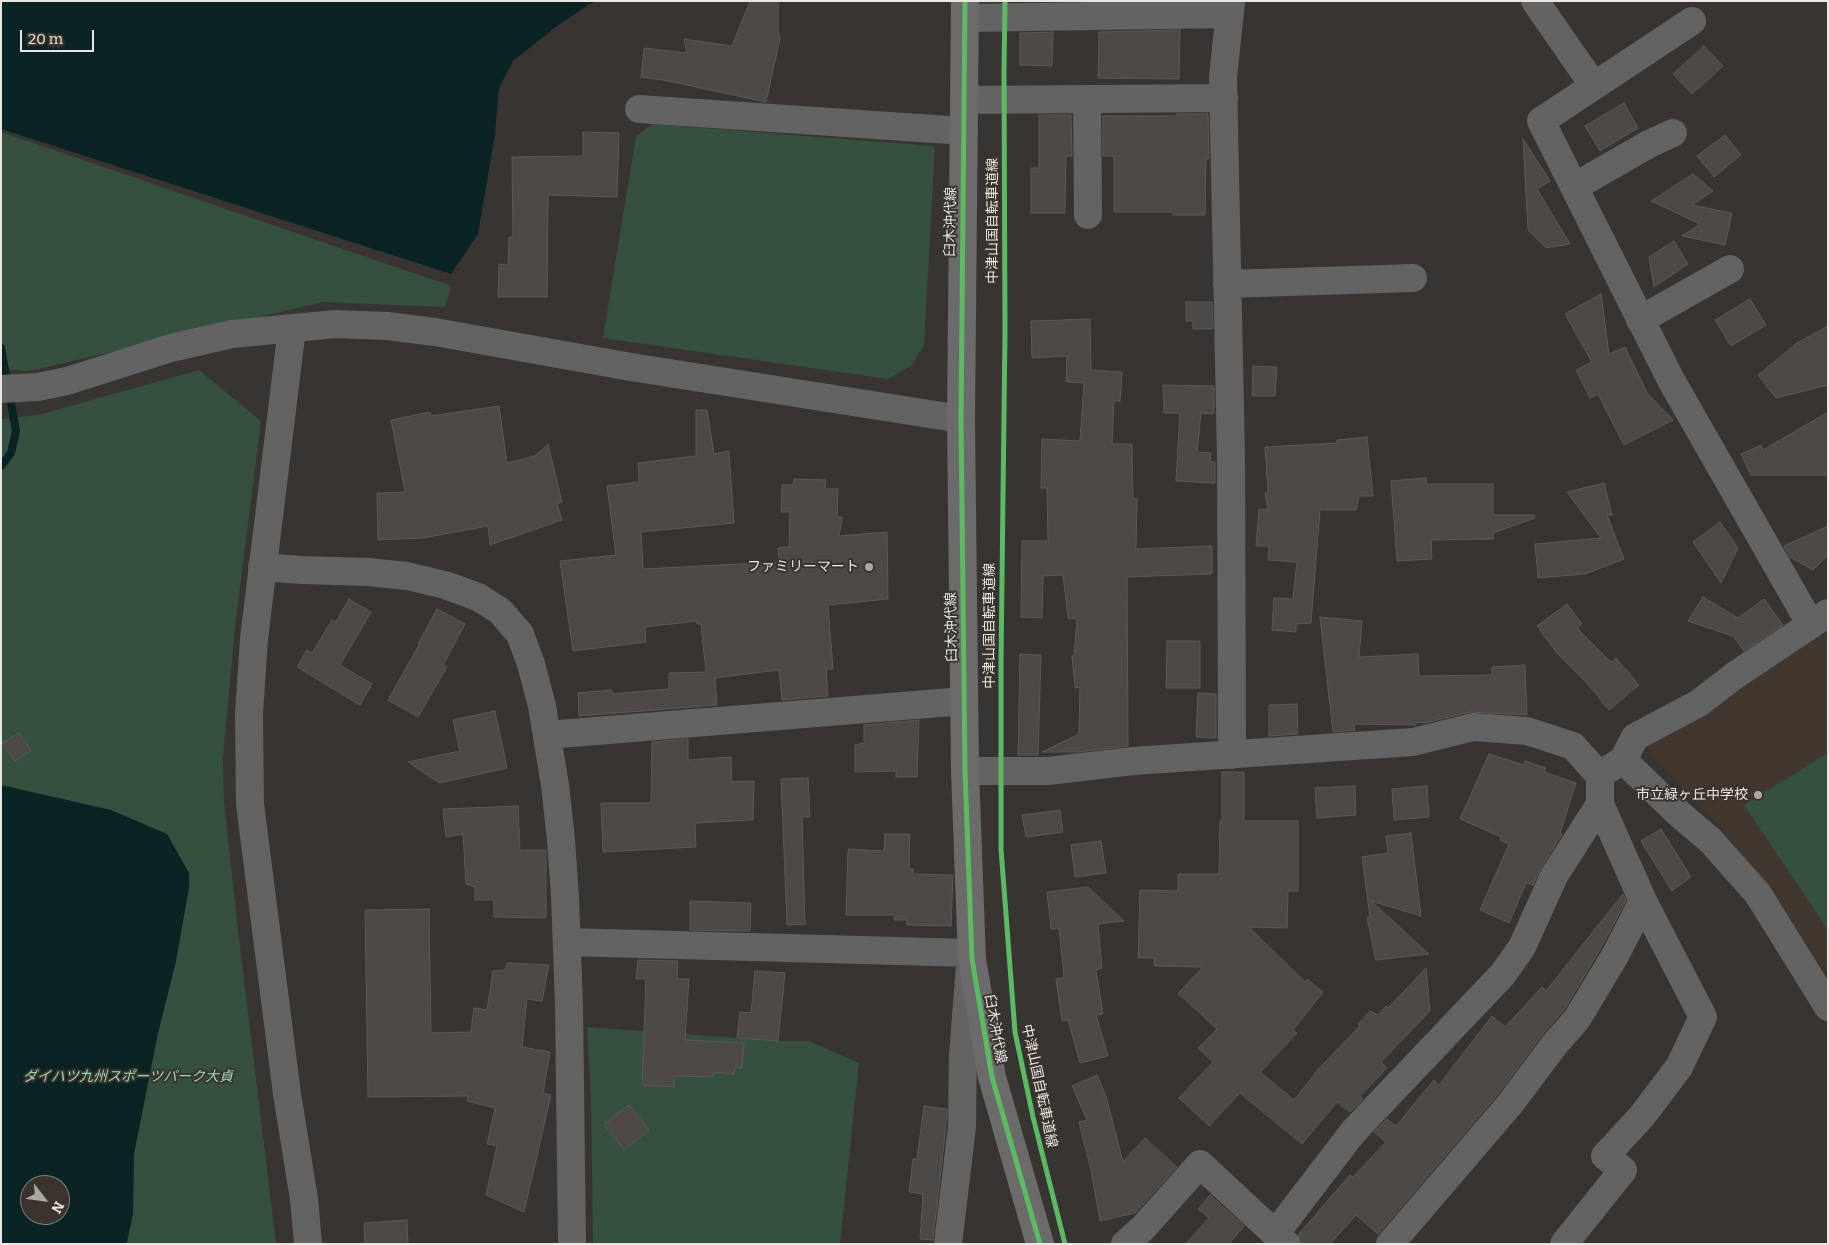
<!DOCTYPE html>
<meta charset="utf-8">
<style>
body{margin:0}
#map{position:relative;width:1829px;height:1245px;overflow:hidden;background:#373431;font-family:Bitter,serif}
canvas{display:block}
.frame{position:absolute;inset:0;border:2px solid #eae6e2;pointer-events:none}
.north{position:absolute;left:20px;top:1175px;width:50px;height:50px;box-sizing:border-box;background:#3a332e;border:1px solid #807b76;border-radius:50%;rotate:120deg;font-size:14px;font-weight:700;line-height:20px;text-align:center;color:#eae6e2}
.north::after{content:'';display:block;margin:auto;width:18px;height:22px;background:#aba8a4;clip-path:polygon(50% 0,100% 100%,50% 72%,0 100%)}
.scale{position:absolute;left:20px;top:30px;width:74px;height:22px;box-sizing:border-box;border:2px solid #eae6e2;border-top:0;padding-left:6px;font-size:15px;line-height:18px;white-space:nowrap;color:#eae6e2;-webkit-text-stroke:4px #3a332e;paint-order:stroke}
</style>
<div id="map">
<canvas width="1829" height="1245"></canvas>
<div class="frame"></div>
<div class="north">N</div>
<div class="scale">20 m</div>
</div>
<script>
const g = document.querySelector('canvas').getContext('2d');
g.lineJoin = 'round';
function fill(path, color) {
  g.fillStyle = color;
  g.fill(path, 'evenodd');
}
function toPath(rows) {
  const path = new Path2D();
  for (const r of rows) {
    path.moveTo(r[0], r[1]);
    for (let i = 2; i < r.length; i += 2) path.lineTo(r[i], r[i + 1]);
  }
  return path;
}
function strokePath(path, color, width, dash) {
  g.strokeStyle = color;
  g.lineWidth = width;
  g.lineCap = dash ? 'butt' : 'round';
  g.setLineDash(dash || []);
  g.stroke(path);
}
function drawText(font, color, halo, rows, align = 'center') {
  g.font = font + ' Bitter,"Noto Sans JP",serif';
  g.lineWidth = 4;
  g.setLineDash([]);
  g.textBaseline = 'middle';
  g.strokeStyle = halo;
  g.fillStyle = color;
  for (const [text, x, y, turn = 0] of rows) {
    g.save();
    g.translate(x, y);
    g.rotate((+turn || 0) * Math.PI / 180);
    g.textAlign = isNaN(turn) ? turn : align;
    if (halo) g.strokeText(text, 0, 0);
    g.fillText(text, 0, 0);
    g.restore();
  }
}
fill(toPath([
 [1828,623,1828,981,1781,905,1725,832,1653,757,1648,744]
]), '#42372f');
fill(toPath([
 [653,124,935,146,924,345,912,365,888,379,603,338,636,136],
 [1,132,451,286,445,307,323,302,30,371,1,369],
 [199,370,261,421,235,627,223,758,224,801,237,922,276,1244,1,1244,1,419,38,415],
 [30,1185,60,1185,60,1215,30,1215],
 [1828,753,1828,930,1744,805],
 [587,1027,778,1041,809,1041,859,1063,840,1244,593,1244,591,1098]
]), '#365040');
fill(toPath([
 [1,1,597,1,588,5,553,29,513,61,499,88,495,134,478,234,451,274,1,129],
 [1,785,111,810,167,834,189,873,189,888,176,961,158,1033,134,1154,133,1214,127,1242,125,1244,1,1244],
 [30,1185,60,1185,60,1215,30,1215]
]), '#0a2425');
strokePath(toPath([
 [1,348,16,431,11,453,1,466]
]), '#0a2425', 8);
const building = toPath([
 [750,1,778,1,778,31,780,39,766,102,663,80,641,77,644,48,687,53,684,39,732,46,750,1],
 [1180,30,1179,79,1098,78,1099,32,1180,30],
 [1053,32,1052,66,1020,65,1020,33,1053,32],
 [1704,46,1723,66,1692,94,1673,74,1704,46],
 [1624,103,1638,128,1600,151,1585,126,1624,103],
 [1177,114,1208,114,1209,159,1206,159,1205,215,1173,215,1173,212,1114,212,1114,156,1103,156,1103,116,1177,116,1177,114],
 [1039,115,1071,115,1072,156,1066,156,1065,213,1031,213,1031,168,1039,168,1039,115],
 [583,132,619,133,617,197,548,195,547,297,498,297,499,264,508,265,509,237,513,237,512,157,583,156,583,132],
 [1725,135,1741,155,1714,177,1697,156,1725,135],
 [1523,139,1550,181,1537,189,1570,244,1546,248,1528,230,1523,139],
 [1693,174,1713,191,1692,205,1732,213,1725,245,1682,236,1700,224,1651,201,1693,174],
 [1674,241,1688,264,1654,287,1649,257,1674,241],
 [1601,294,1609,354,1625,347,1647,393,1673,420,1624,445,1598,394,1590,398,1576,370,1592,362,1565,314,1601,294],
 [1750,299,1766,325,1731,346,1715,320,1750,299],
 [1186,302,1212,302,1213,329,1193,329,1193,321,1186,321,1186,302],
 [1090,319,1091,370,1122,372,1120,401,1114,401,1112,444,1132,444,1133,499,1137,499,1136,549,1212,546,1212,574,1127,577,1128,746,1079,752,1042,752,1079,734,1080,687,1075,688,1072,656,1074,656,1077,619,1068,618,1063,575,1043,576,1042,618,1021,617,1022,541,1048,541,1047,488,1041,488,1042,439,1080,441,1084,383,1066,382,1067,356,1032,358,1031,321,1090,319],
 [1828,326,1828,385,1776,398,1758,375,1797,343,1828,326],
 [1253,366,1277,367,1275,396,1252,396,1253,366],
 [1163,385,1214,386,1214,414,1201,413,1197,452,1211,453,1210,461,1215,462,1215,483,1176,481,1180,413,1164,413,1163,385],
 [499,406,507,463,535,456,548,444,562,502,557,504,562,520,490,545,488,526,423,538,378,540,377,493,405,492,391,420,430,412,431,416,499,406],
 [696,410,707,410,714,454,729,451,734,523,641,532,643,569,779,562,778,548,789,547,790,512,781,512,782,485,793,485,794,479,826,480,825,489,838,489,837,517,842,517,839,536,887,532,888,599,828,605,833,669,826,669,828,696,782,700,779,670,715,678,717,705,579,716,578,693,612,690,612,694,669,689,669,673,706,672,701,624,697,624,697,621,645,627,646,642,573,651,560,561,616,555,607,486,639,482,638,463,696,456,696,410],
 [1828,412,1828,475,1751,475,1741,454,1761,445,1763,450,1828,412],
 [1367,437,1373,496,1359,496,1356,510,1320,510,1311,623,1296,624,1296,632,1272,630,1274,598,1293,599,1297,562,1268,560,1269,546,1256,546,1259,509,1268,510,1265,493,1268,492,1265,447,1337,443,1337,440,1367,437],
 [1426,478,1426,484,1493,484,1493,515,1534,515,1535,518,1493,533,1493,539,1431,540,1432,559,1397,561,1391,481,1426,478],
 [1604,483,1612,515,1607,515,1624,559,1585,574,1538,578,1535,544,1601,538,1567,492,1604,483],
 [1720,522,1738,548,1721,583,1693,542,1720,522],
 [1828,526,1828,555,1813,570,1790,557,1784,546,1828,526],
 [1703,597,1738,618,1764,599,1783,625,1744,651,1733,636,1688,621,1703,597],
 [349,599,371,612,340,665,372,684,360,705,297,667,307,650,312,653,332,620,336,622,349,599],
 [1567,604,1582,624,1577,628,1611,662,1616,658,1639,685,1609,710,1587,683,1556,652,1537,626,1567,604],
 [437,609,465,624,443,665,447,667,418,717,388,700,419,645,418,644,437,609],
 [1320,617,1362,621,1359,657,1418,654,1419,676,1492,675,1492,667,1525,665,1527,715,1470,712,1425,723,1416,722,1416,725,1354,724,1355,730,1333,732,1320,617],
 [1167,641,1200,641,1200,688,1166,688,1167,641],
 [1020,654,1041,655,1038,755,1018,755,1020,654],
 [1198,693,1216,694,1216,738,1196,737,1198,693],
 [1297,704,1298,734,1269,736,1269,705,1297,704],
 [495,711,507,768,439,783,408,762,460,751,453,720,495,711],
 [919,720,917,777,896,777,896,771,855,772,855,745,864,743,864,725,919,720],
 [19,733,31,750,15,761,2,743,19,733],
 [688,739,688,760,731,757,732,782,754,781,753,820,695,823,696,847,603,852,601,803,651,803,652,742,688,739],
 [1489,754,1524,765,1525,761,1546,768,1544,772,1576,783,1560,833,1562,834,1541,868,1533,885,1526,883,1509,923,1480,910,1509,844,1500,840,1501,837,1460,819,1489,754],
 [1222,772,1244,772,1244,821,1298,821,1298,891,1288,891,1287,928,1249,927,1305,982,1307,979,1323,992,1293,1030,1297,1033,1260,1072,1294,1100,1321,1066,1360,1026,1358,1024,1370,1011,1378,1015,1386,1006,1388,1008,1426,968,1430,1011,1381,1062,1387,1068,1360,1096,1363,1099,1350,1112,1337,1102,1302,1144,1240,1093,1209,1126,1179,1098,1213,1062,1198,1048,1217,1029,1178,993,1203,967,1154,966,1154,958,1138,958,1140,890,1178,891,1178,874,1219,874,1220,821,1222,821,1222,772],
 [808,778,810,817,802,817,805,924,787,925,781,779,808,778],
 [1355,786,1356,815,1317,818,1315,788,1355,786],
 [1427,786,1429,817,1394,820,1392,789,1427,786],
 [518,806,520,850,546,850,546,918,494,917,494,900,475,900,475,887,466,884,463,834,446,837,443,809,518,806],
 [1060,810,1063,832,1026,837,1022,815,1060,810],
 [1661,829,1691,877,1672,891,1641,841,1661,829],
 [1411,833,1421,916,1371,901,1429,954,1376,960,1367,918,1370,917,1362,857,1388,853,1386,836,1411,833],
 [885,834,910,834,909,869,913,869,913,874,953,875,951,926,907,925,907,920,894,920,895,915,846,915,848,849,884,851,885,834],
 [1101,841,1106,873,1075,877,1071,845,1101,841],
 [1088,887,1124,921,1098,924,1102,968,1096,970,1103,1014,1096,1015,1108,1056,1080,1063,1068,1020,1062,1021,1056,979,1064,978,1059,928,1051,929,1047,892,1088,887],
 [1623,894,1626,901,1602,946,1564,1010,1542,1035,1498,1094,1378,1234,1356,1215,1330,1244,1301,1244,1298,1235,1350,1175,1353,1177,1386,1142,1374,1132,1387,1119,1396,1126,1434,1080,1439,1085,1492,1016,1505,1027,1542,987,1546,991,1623,894],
 [690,901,751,903,750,931,690,930,690,901],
 [429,909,431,1033,471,1032,474,1008,487,1010,493,971,505,970,508,963,549,965,542,1001,527,999,522,1047,550,1052,543,1093,551,1095,524,1212,486,1195,497,1146,487,1144,495,1108,467,1101,468,1096,368,1097,365,910,429,909],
 [638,960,678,961,677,979,689,979,685,1040,744,1043,742,1068,735,1067,734,1074,713,1072,713,1077,674,1076,674,1087,642,1085,646,979,636,979,638,960],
 [755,971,785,973,778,1041,737,1038,740,1012,751,1013,755,971],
 [1097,1075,1106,1096,1123,1162,1145,1138,1177,1167,1135,1213,1100,1221,1091,1170,1079,1122,1087,1120,1072,1086,1097,1075],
 [629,1105,649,1130,624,1150,604,1124,629,1105],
 [924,1106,947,1109,946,1126,933,1240,920,1239,923,1194,909,1192,913,1159,917,1159,924,1106],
 [1210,1195,1244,1226,1229,1244,1186,1244,1209,1218,1198,1209,1210,1195],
 [407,1220,408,1244,365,1244,364,1223,407,1220]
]);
fill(building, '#4c4946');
strokePath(building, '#5c5957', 1);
strokePath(toPath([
 [1231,1,1223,77,1231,457,1232,755],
 [1535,1,1594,86],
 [966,18,1230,14],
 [1692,21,1541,121,1671,380,1811,625],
 [1087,99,1088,215],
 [964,100,1224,98],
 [639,109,964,131],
 [1574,187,1649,144,1673,133],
 [1227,284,1413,278],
 [1640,320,1730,269],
 [292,328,254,639,249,714,250,804,287,1094,304,1199,308,1244],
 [1,389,38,387,67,381,171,348,232,334,335,324,387,326,435,332,631,367,961,419],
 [262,567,302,570,368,572,407,576,445,585,478,597,500,611,520,634,531,664,542,706,555,785,561,840,565,896,569,1005,572,1244],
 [547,735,964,701],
 [1623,760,1677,812,1711,841,1758,894,1828,1007],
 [1609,769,1623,760,1635,737,1699,703,1734,676,1828,613],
 [965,771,1048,771,1133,761,1413,742,1473,727,1527,731,1573,746,1600,776,1600,804,1643,901,1703,1017,1679,1067,1642,1116,1605,1156,1623,1170,1564,1244],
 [567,942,971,953,963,1054,962,1127,948,1244],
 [1275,1234,1353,1132,1503,974,1522,947,1554,876,1600,804],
 [1125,1244,1143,1228,1200,1164,1286,1244],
 [1390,1244,1510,1104,1555,1044,1577,1019,1616,954,1643,901]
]), '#636363', 28);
strokePath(toPath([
 [965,1,961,419,965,771,972,959,992,1077,1040,1244]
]), '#6c6b6c', 28);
strokePath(toPath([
 [965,1,961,419,965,771,972,959,992,1077,1040,1244],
 [1005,1,1004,69,1005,332,1001,662,1001,849,1015,1032,1033,1117,1065,1244]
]), '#5cba63', 5);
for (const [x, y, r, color] of [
 [869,567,5,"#aba8a4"],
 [1758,795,5,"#aba8a4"]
]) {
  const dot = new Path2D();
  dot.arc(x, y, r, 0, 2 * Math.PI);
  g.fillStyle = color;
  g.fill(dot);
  strokePath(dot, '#3a332e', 2);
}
drawText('14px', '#eae6e2', '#3a332e', [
 ["中津山国自転車道線",993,221,-90],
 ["臼木沖代線",951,222,-89],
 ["中津山国自転車道線",990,626,-90],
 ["臼木沖代線",952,627,-91],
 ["臼木沖代線",995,1029,80],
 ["中津山国自転車道線",1039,1086,78]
]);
drawText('14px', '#eae6e2', '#3a332e', [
 ["ファミリーマート",859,567],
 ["市立緑ヶ丘中学校",1748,795]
], 'right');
drawText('italic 14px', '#99dab3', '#3a332e', [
 ["ダイハツ九州スポーツパーク大貞",128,1077]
]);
</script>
